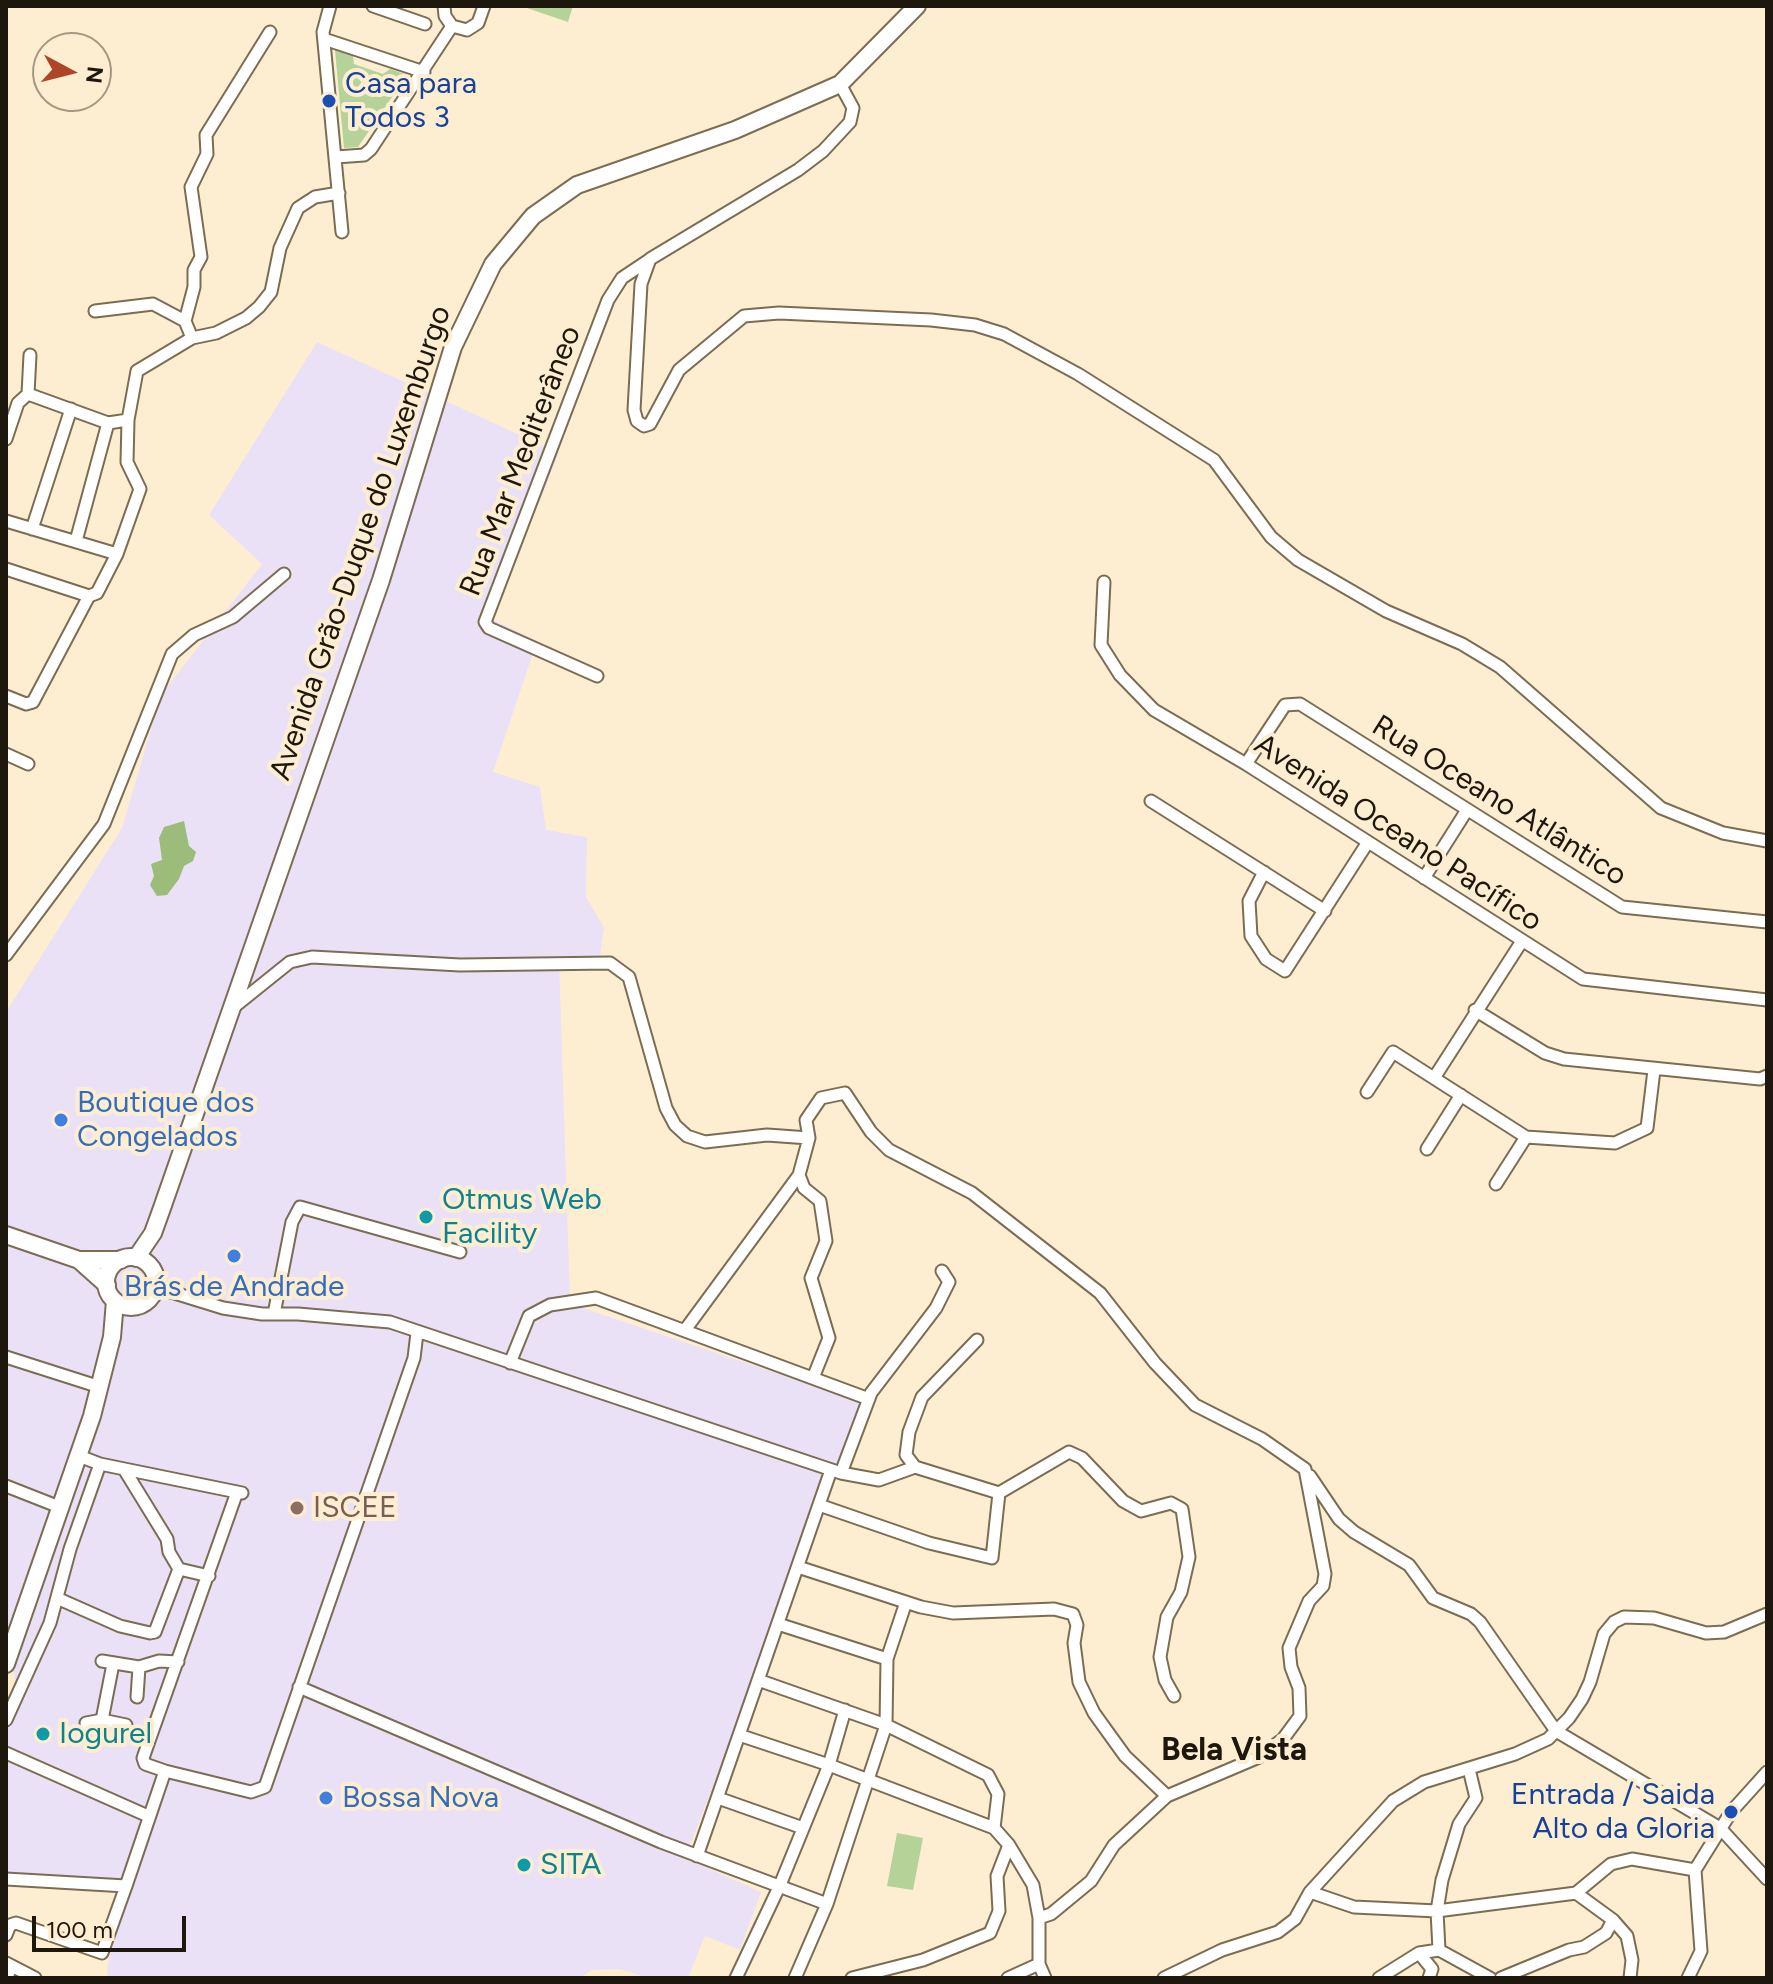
<!DOCTYPE html>
<meta charset="utf-8">
<style>
body{margin:0}
#map{position:relative;width:1773px;height:1984px;overflow:hidden;background:#feeed1;font-family:Figtree,sans-serif}
canvas{display:block}
.frame{position:absolute;inset:0;border:8px solid #1d170d;pointer-events:none}
.north{position:absolute;left:32px;top:32px;width:80px;height:80px;box-sizing:border-box;background:#feeed1;border:2px solid #a49883;border-radius:50%;rotate:97deg;font-size:22px;font-weight:700;line-height:32px;text-align:center;color:#1d170d}
.north::after{content:'';display:block;margin:auto;width:28px;height:36px;background:#ad4526;clip-path:polygon(50% 0,100% 100%,50% 72%,0 100%)}
.scale{position:absolute;left:32px;top:1916px;width:154px;height:36px;box-sizing:border-box;border:4px solid #1d170d;border-top:0;padding-left:10px;font-size:24px;line-height:28px;white-space:nowrap;color:#1d170d;-webkit-text-stroke:6px #feeed1;paint-order:stroke}
</style>
<div id="map">
<canvas width="1773" height="1984"></canvas>
<div class="frame"></div>
<div class="north">N</div>
<div class="scale">100 m</div>
</div>
<script>
const g = document.querySelector('canvas').getContext('2d');
g.lineJoin = 'round';
function fill(path, color) {
  g.fillStyle = color;
  g.fill(path, 'evenodd');
}
function toPath(rows) {
  const path = new Path2D();
  for (const r of rows) {
    if (r.length === 3) {
      path.moveTo(r[0] + r[2], r[1]);
      path.arc(r[0], r[1], r[2], 0, 2 * Math.PI);
      continue;
    }
    path.moveTo(r[0], r[1]);
    for (let i = 2; i < r.length; i += 2) path.lineTo(r[i], r[i + 1]);
  }
  return path;
}
function strokePath(path, color, width, dash) {
  g.strokeStyle = color;
  g.lineWidth = width;
  g.lineCap = dash ? 'butt' : 'round';
  g.setLineDash(dash || []);
  g.stroke(path);
}
function drawText(font, color, halo, rows, align = 'center') {
  g.font = font + ' Figtree,sans-serif';
  g.lineWidth = 8;
  g.setLineDash([]);
  g.textBaseline = 'middle';
  g.strokeStyle = halo;
  g.fillStyle = color;
  for (const [text, x, y, turn = 0] of rows) {
    g.save();
    g.translate(x, y);
    g.rotate((+turn || 0) * Math.PI / 180);
    g.textAlign = isNaN(turn) ? turn : align;
    if (halo) g.strokeText(text, 0, 0);
    g.fillText(text, 0, 0);
    g.restore();
  }
}
fill(toPath([
 [317,342,559,453,492,619,537,641,493,772,540,787,546,830,587,837,586,897,604,928,600,957,559,959,570,1300,583,1308,862,1402,685,1858,761,1892,740,1950,705,1936,688,1978,649,1978,619,1969,592,1970,580,1978,107,1978,108,1963,128,1893,6,1883,6,1710,15,1682,6,1628,6,1012,122,828,161,695,262,564,209,515]
]), '#eae1f7');
fill(toPath([
 [521,6,573,6,568,22],
 [335,50,353,56,354,64,383,74,390,69,407,75,358,147,344,148],
 [897,1833,923,1838,913,1890,887,1886]
]), '#b5d299');
fill(toPath([
 [184,821,189,846,196,852,193,861,184,866,179,879,167,895,157,896,150,885,154,876,151,864,162,860,159,838,164,827]
]), '#9bbd79');
const street = toPath([
 [330,6,323,32,342,232],
 [373,6,425,24],
 [444,6,445,16,452,26,467,30,478,23,484,6],
 [324,39,424,72],
 [840,84,853,108,850,122,823,151,798,170,650,259,641,284,634,410,637,421,644,426,650,424,679,370,744,316,779,313,931,320,975,325,1004,334,1078,374,1214,460,1271,537,1298,560,1386,611,1462,644,1500,667,1661,808,1723,833,1767,841],
 [336,157,364,155,371,149,452,26],
 [95,311,153,304,185,321],
 [192,338,185,321,194,287,194,270,201,257,191,187,207,154,206,135,270,32],
 [28,394,30,355],
 [6,439,18,403,28,394,108,423,128,420,137,371,192,338,216,333,246,318,259,307,271,292,280,248,298,208,315,197,339,193],
 [6,521,117,554],
 [32,529,71,409],
 [76,541,108,423],
 [6,569,89,596],
 [1104,582,1101,645,1120,675,1154,710,1246,764,1583,979,1767,1000],
 [89,596,97,593,117,554,140,489,127,462,128,420],
 [597,676,489,628,485,622,608,300,622,278,649,260],
 [6,696,26,704,33,702,89,596],
 [6,754,28,764],
 [1246,764,1285,705,1300,704,1622,907,1767,922],
 [1151,801,1325,911],
 [1264,872,1249,901,1251,936,1266,959,1285,971,1368,842],
 [1424,878,1467,810],
 [6,955,104,824,172,654,194,635,233,617,284,574],
 [234,1007,290,962,312,957,460,965,610,963,629,977,666,1108,675,1125,687,1136,705,1142,767,1135,809,1138],
 [1475,1010,1545,1053,1564,1059,1760,1079,1767,1076],
 [1434,1078,1522,941],
 [1367,1092,1393,1052,1526,1137,1615,1143,1647,1128,1654,1070],
 [1427,1149,1461,1095],
 [1496,1184,1526,1137],
 [155,1287,223,1308,262,1314,298,1314,390,1322,841,1473,871,1393,936,1308,949,1282,942,1271],
 [274,1314,292,1222,300,1207,460,1252],
 [685,1330,799,1175],
 [6,1357,100,1387],
 [510,1363,529,1316,550,1305,596,1298,869,1399],
 [813,1378,829,1338,811,1278,826,1241,820,1201,804,1188,799,1175,809,1138,806,1120,821,1098,845,1093,871,1132,889,1150,972,1193,1100,1293,1155,1363,1195,1405,1262,1439,1305,1469,1325,1574,1323,1586,1309,1601,1289,1648,1291,1667,1299,1688,1300,1716,1283,1739,1259,1757,1167,1796,1114,1845,1091,1881,1051,1914,1039,1918,1039,1964,1045,1978],
 [79,1456,100,1464,242,1493],
 [915,1467,906,1455,909,1432,922,1397,977,1340],
 [124,1469,167,1539,169,1552,179,1569,209,1576],
 [841,1473,879,1480,915,1467,999,1493,1069,1452,1082,1458,1123,1501,1141,1511,1171,1503,1182,1509,1189,1557,1181,1592,1167,1617,1160,1657,1165,1680,1174,1696],
 [1310,1476,1339,1519,1354,1532,1409,1565,1433,1598,1471,1614,1480,1622,1556,1731,1720,1828,1767,1879],
 [6,1486,62,1508],
 [819,1505,929,1543,992,1558,999,1493],
 [798,1567,921,1607,953,1613,1054,1609,1073,1614,1077,1625,1074,1643,1079,1682,1094,1713,1125,1756,1167,1796],
 [59,1599,120,1626,150,1633,155,1632,179,1569],
 [778,1624,887,1659],
 [102,1661,139,1667,159,1661,178,1662],
 [758,1680,886,1725,988,1775,998,1794,994,1828],
 [299,1687,661,1842,827,1904],
 [137,1697,139,1667],
 [6,1720,50,1623,70,1549,100,1464],
 [102,1720,112,1669],
 [86,1723,102,1720,126,1725],
 [739,1735,829,1765,994,1828,1009,1845,1033,1885,1039,1918],
 [6,1753,148,1816],
 [165,1771,145,1764,143,1758,237,1492],
 [718,1798,803,1828],
 [697,1856,831,1470],
 [6,1879,126,1886,165,1771,251,1792,265,1787,414,1358,417,1333],
 [1310,1892,1354,1907,1437,1911,1576,1893,1611,1864,1632,1859,1695,1870],
 [1613,1920,1627,1936,1632,1960,1630,1978],
 [6,1935,10,1925,16,1923,102,1953,126,1886],
 [1439,1950,1437,1911,1442,1880,1459,1824,1476,1798,1469,1769],
 [1419,1953,1432,1969,1429,1978],
 [6,1963,35,1978],
 [7,1978,11,1966],
 [736,1978,780,1885,829,1765,845,1710],
 [795,1978,827,1904,886,1725,887,1659,906,1602],
 [852,1978,923,1960,990,1933,999,1911,997,1876,1009,1845],
 [1008,1978,1039,1964],
 [1164,1978,1222,1950,1278,1932,1295,1919,1310,1892,1393,1801,1424,1782,1515,1754,1548,1739,1569,1718,1582,1699,1590,1682,1604,1634,1614,1622,1624,1617,1654,1618,1706,1633,1724,1632,1767,1614],
 [1379,1978,1419,1953,1439,1950,1490,1978],
 [1501,1978,1569,1950,1584,1947,1606,1933,1613,1920,1576,1893],
 [1688,1978,1701,1951,1695,1870,1731,1812,1767,1772]
]);
const secondary = toPath([
 [6,1235,79,1260,121,1260],
 [79,1260,107,1285]
]);
const primary = toPath([
 [131,1282,25],
 [136,1258,153,1233,162,1208,381,580,453,347,493,264,533,216,577,185,735,130,840,84,917,6],
 [6,1664,92,1416,112,1337,115,1301]
]);
strokePath(street, '#7b6d53', 15);
strokePath(secondary, '#7b6d53', 20);
strokePath(primary, '#7b6d53', 20);
strokePath(street, '#fff', 11);
strokePath(secondary, '#fff', 16);
strokePath(primary, '#fff', 16);
for (const [x, y, r, color] of [
 [329,101,8,"#1a4fb4"],
 [61,1120,8,"#3f7fe0"],
 [426,1217,8,"#0f9aa8"],
 [234,1256,8,"#3f7fe0"],
 [297,1508,8,"#8d6e63"],
 [43,1734,8,"#0f9aa8"],
 [326,1798,8,"#3f7fe0"],
 [1731,1812,8,"#1a4fb4"],
 [524,1865,8,"#0f9aa8"]
]) {
  const dot = new Path2D();
  dot.arc(x, y, r, 0, 2 * Math.PI);
  g.fillStyle = color;
  g.fill(dot);
  strokePath(dot, '#feeed1', 3);
}
drawText('30px', '#164399', '#feeed1', [
 ["Casa para",345,84],
 ["Todos 3",345,118],
 ["Entrada / Saida",1715,1795,"right"],
 ["Alto da Gloria",1715,1829,"right"]
], 'left');
drawText('30px', '#1d170d', '#feeed1', [
 ["Rua Mar Mediterâneo",521,461,-69],
 ["Avenida Grão-Duque do Luxemburgo",361,543,-71],
 ["Rua Oceano Atlântico",1499,801,32],
 ["Avenida Oceano Pacífico",1398,833,33]
]);
drawText('30px', '#366cbe', '#feeed1', [
 ["Boutique dos",77,1103],
 ["Congelados",77,1137],
 ["Brás de Andrade",234,1287,"center"],
 ["Bossa Nova",342,1798]
], 'left');
drawText('30px', '#0d838f', '#feeed1', [
 ["Otmus Web",442,1200],
 ["Facility",442,1234],
 ["Iogurel",59,1734],
 ["SITA",540,1865]
], 'left');
drawText('30px', '#785e54', '#feeed1', [
 ["ISCEE",313,1508]
], 'left');
drawText('bold 32px', '#1d170d', '#feeed1', [
 ["Bela Vista",1234,1751]
]);
</script>
